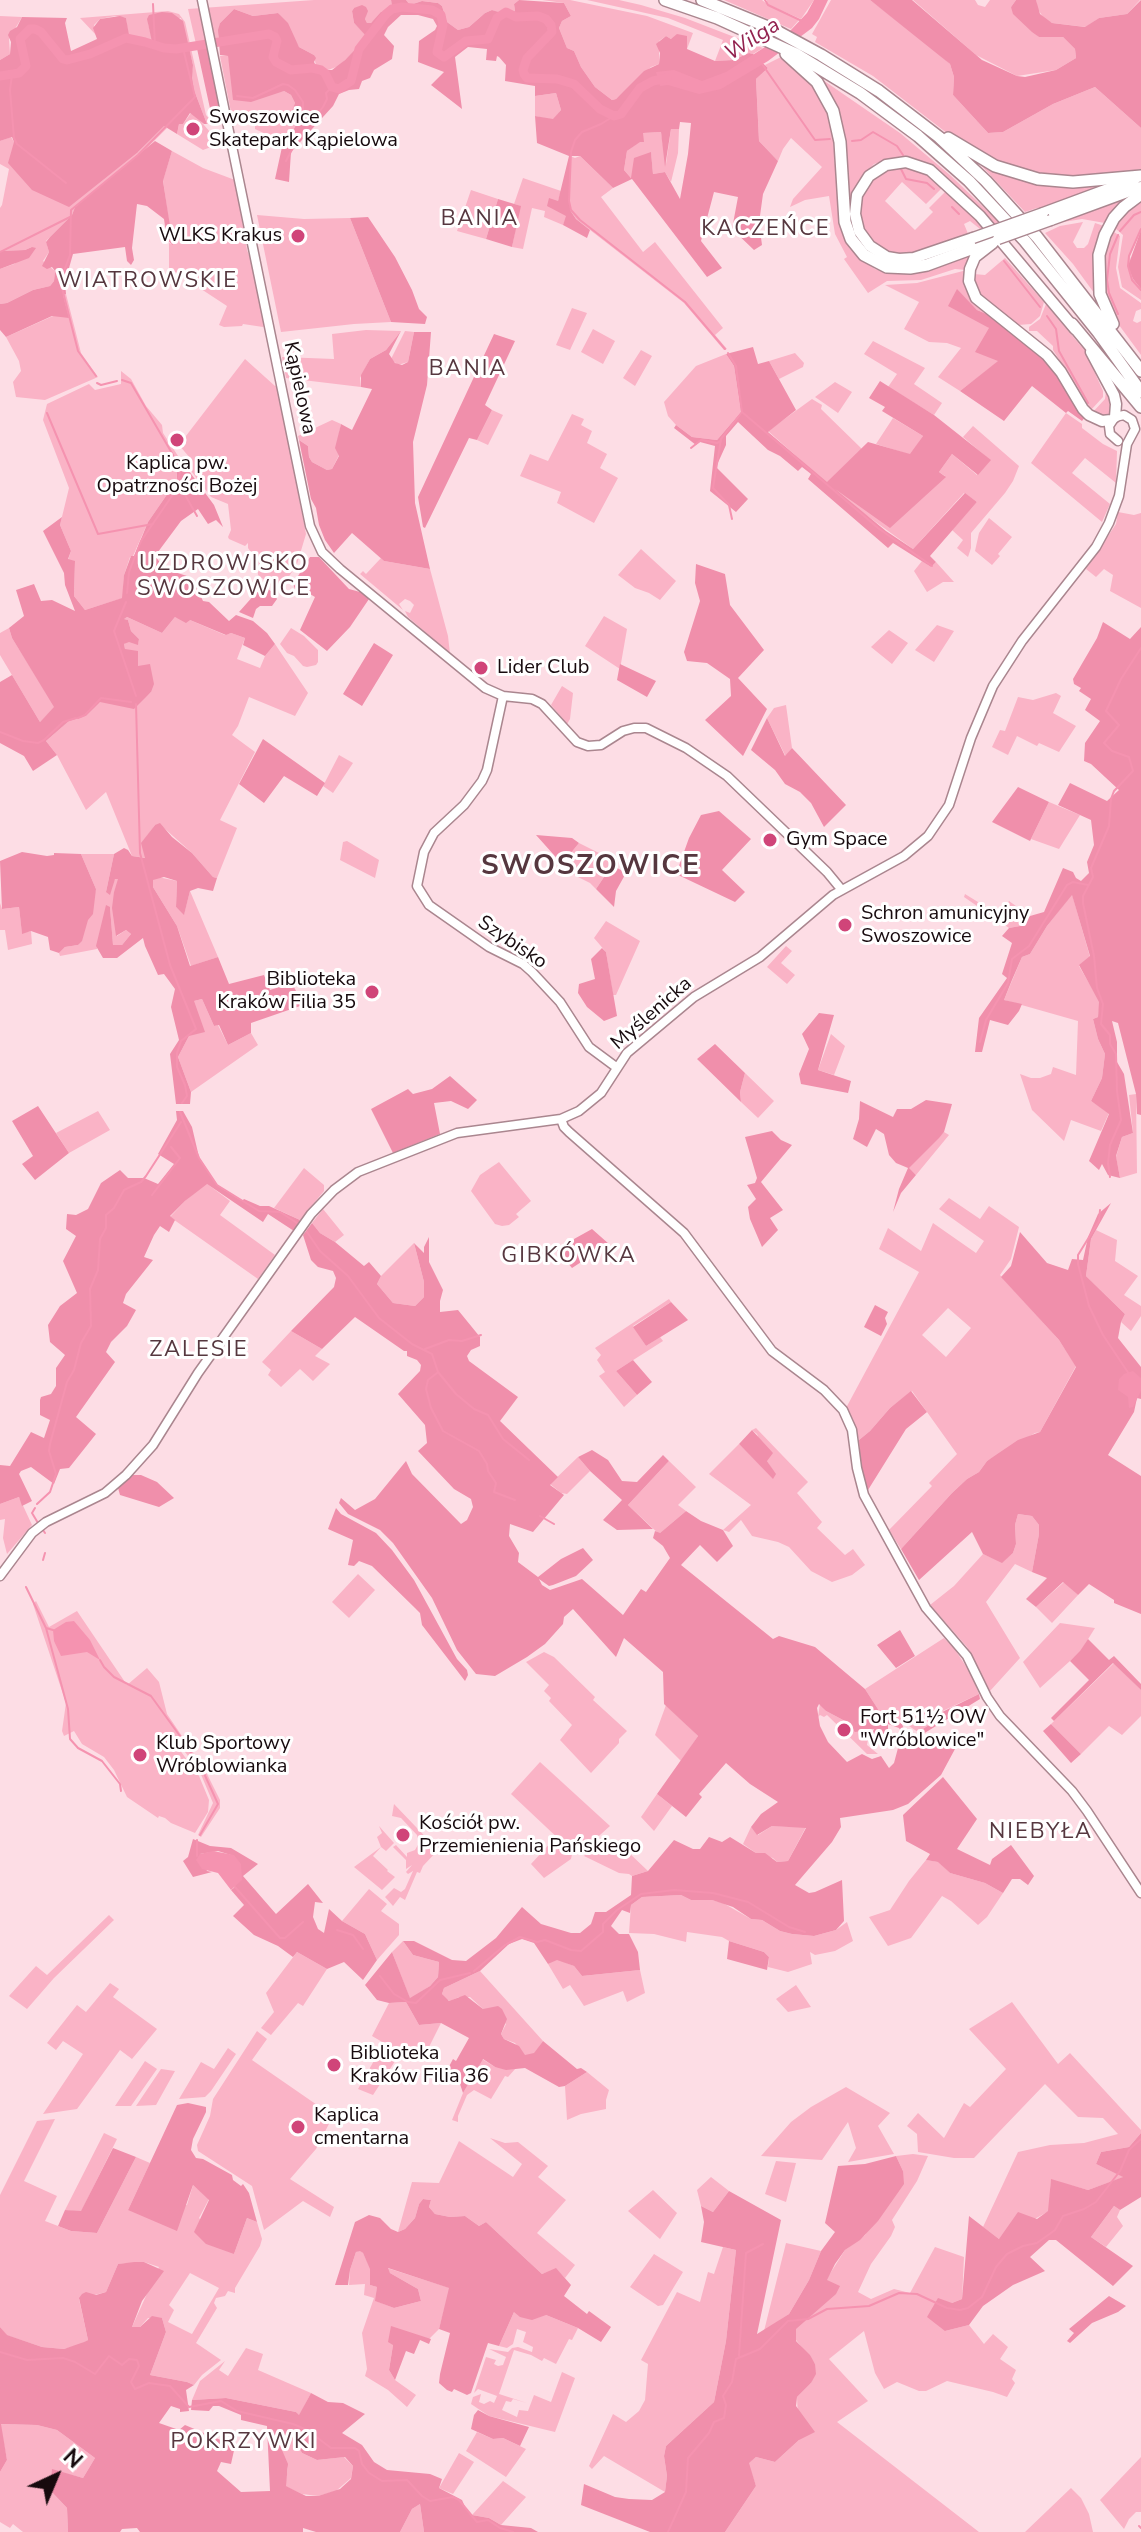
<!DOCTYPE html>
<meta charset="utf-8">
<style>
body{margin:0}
#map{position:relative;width:1141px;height:2532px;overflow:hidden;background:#fddde5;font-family:"Nunito Sans",sans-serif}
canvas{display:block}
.north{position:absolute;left:16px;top:2436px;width:80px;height:80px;-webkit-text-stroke:6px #fff;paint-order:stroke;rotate:44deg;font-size:22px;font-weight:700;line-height:32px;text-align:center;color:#170a0e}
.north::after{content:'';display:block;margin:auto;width:28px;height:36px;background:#170a0e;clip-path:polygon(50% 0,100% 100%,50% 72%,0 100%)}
</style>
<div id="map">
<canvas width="1141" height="2532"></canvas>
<div class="north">N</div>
</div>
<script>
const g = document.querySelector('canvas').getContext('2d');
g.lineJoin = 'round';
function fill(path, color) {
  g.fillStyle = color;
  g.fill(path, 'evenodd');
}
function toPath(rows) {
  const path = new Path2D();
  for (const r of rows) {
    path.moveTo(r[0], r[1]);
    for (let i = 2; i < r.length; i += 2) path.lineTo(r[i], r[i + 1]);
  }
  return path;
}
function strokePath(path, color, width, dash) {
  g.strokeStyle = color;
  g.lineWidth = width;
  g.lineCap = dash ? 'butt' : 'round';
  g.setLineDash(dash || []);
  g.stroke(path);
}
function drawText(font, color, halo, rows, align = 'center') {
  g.font = font + ' "Nunito Sans",sans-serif';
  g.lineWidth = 6;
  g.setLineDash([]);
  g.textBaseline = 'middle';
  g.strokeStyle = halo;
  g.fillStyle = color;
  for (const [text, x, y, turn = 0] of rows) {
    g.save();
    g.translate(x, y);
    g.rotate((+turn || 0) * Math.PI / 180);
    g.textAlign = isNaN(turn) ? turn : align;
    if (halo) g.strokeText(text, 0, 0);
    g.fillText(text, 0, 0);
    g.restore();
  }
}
fill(toPath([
 [314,0,391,0,394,8,385,11,371,23,367,23,365,19,367,11,354,8,352,11,354,23,368,37,339,66,328,70,316,66,314,55,299,47,278,13,253,16,234,9,220,23,218,41,196,44,188,9],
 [406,0,519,0,514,4,515,11,508,16,492,10,485,13,469,27,458,30,447,22,442,6,438,3,422,1,410,5],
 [542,0,570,0,647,16,693,33,687,49,687,36,671,39,666,36,659,41,659,64,651,67,616,99,612,100,595,87,581,67,574,51,567,48,559,28,562,21,571,16,564,3],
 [587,0,619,0,641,5,685,18,763,48,753,54,749,53,733,60,715,61,723,40,668,18],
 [724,0,762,0,767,4,767,0,814,0,801,19,769,5,799,20,791,29],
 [831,0,870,0,933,48,950,64,954,77,953,95,988,133,1003,132,1053,104,1095,87,1141,128,1141,169,1099,178,1040,175,986,158,952,137,873,76,815,42,817,37,812,34],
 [913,0,975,0,978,5,985,7,990,0,1016,0,1011,7,1039,37,1063,37,1075,49,1076,58,1056,70,1017,76,976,55],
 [1036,0,1140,0,1127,14,1099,18,1086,27,1052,23,1045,20,1037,8],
 [168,11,179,14,185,22,206,115,212,122,207,124,194,90,191,78,193,65,181,18,148,23,153,43,128,35,126,18,115,16,100,19,94,25,96,35,80,18],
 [0,16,22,17,9,39,10,54,0,60],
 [220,56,228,56,230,65,276,92,284,91,291,95,295,103,291,114,297,123,291,134,284,138,283,142,255,129,255,125,231,112],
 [781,57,814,87,829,116,833,137,839,221,844,237,850,249,875,269,890,274,907,274,935,268,975,252,966,270,955,269,921,280,887,281,868,293,844,259,847,257,835,234,829,196,805,200,790,207,793,199,822,167,791,138,783,149,778,161,759,141,756,79,768,68,765,65],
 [817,76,900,133,950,175,999,222,993,225,953,183,926,163,909,158,887,160,874,164,864,175,857,185,852,197,850,210,854,228,871,252,923,260,977,240,927,262,865,251,850,228,846,166],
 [556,93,561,110,553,120,535,116,535,96],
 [191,113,198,118,216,139,211,147,203,150,177,134,179,124,183,124],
 [164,125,167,128,139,156,75,207,72,215,46,241,49,252,43,261,55,271,54,281,50,286,33,290,7,303,0,304,0,269,14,264,32,247,25,250,0,251,0,208,2,205,9,169,0,164,0,141,11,137,14,142,138,152],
 [671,129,679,129,678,153,671,182,665,172,653,174,651,153,632,179,624,170,627,151,640,141,642,133,661,132,666,164],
 [172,151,203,168,235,180,247,250,253,265,265,325,263,327,243,324,242,326,224,327,219,325,227,306,169,268,169,243,172,244,163,180],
 [570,156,575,158,580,156,613,188,601,197,643,252,655,242,723,328,715,335,727,349,724,350,684,303,576,219,570,210,568,195],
 [975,159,1021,177,1120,181,1042,209,1037,208,1025,212],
 [899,166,915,167,942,183,941,189,926,204,902,182,885,201,915,230,933,212,929,208,947,190,985,227,980,229,970,221,964,224,969,236,924,252,894,256,870,241,861,227,859,204,864,191,872,180,885,170],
 [523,178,561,191,558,201,567,216,563,225,544,217,545,211,532,208,523,249,512,247,520,206,514,204],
 [471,190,498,199,486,239,457,231],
 [1130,197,1110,221,1097,297,1073,264,1045,233,1060,226,1083,222,1073,242,1077,248,1084,248,1088,244,1095,223,1104,226,1105,223,1082,219,1057,223],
 [1141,198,1141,230,1130,256,1133,279,1141,289,1141,300,1122,287,1118,267,1123,235,1116,229,1114,232,1120,236,1116,268,1120,288,1141,303,1141,309,1136,311,1133,321,1137,323,1141,321,1141,355,1119,325,1106,298,1102,263,1106,243,1119,219],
 [257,215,304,219,350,218,391,322,354,324,281,332],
 [1005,258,1044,302,1040,316,1031,324,1018,325,983,298,975,285,974,274,985,275],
 [963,271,966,272,966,282,996,318,977,310,957,290,989,328,999,361,960,391,938,377,961,348,947,343,929,342,904,329,919,302,885,285,917,283],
 [1037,288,1076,335,1096,364,1112,402,1113,414,1109,417,1103,419,1092,413,1105,399,1106,391,1087,355,1103,391,1103,397,1091,410,1053,350,1053,346,1037,331,1029,331,1029,327,1040,319,1046,304,1085,351],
 [66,294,81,353,98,377,45,400,16,397,13,382,21,371,19,361,6,337,53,316,63,295],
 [572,308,587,313,570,350,556,345],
 [593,329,615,341,603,364,581,352],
 [366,330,401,331,386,350,370,359,360,378,361,387,286,378,282,357,334,359,332,334],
 [405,331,414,332,408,362,398,365,391,359],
 [873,341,925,368,914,384,942,403,934,415,888,387,897,374,864,354],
 [641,350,652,356,635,386,623,378],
 [795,353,804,363,803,367,779,379,769,361],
 [726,354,734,366,741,412,717,440,692,437,676,425,668,416,664,402,696,366],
 [245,359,275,386,277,385,306,534,297,564,281,589,276,589,258,575,257,561,248,548,248,543,245,546,229,539,228,537,231,530,228,504,211,497,185,463,190,458,179,445],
 [121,371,131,379,146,406,162,425,163,433,182,462,175,465,177,480,148,522,133,556,130,557,124,575,123,598,85,610,74,596,75,562,68,560,71,551,60,525,69,488,43,420,47,404,89,384,95,390,121,384],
 [835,382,852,392,838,413,815,397],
 [812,399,822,405,821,409,862,449,828,482,945,476,939,472,952,454,977,475,990,460,963,437,973,426,1019,466,1013,481,1005,493,971,533,971,548,968,557,957,548,963,540,952,530,977,502,964,493,913,549,848,502,768,431],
 [492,410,503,415,488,445,477,440],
 [1066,413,1082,424,1082,428,1103,444,1117,451,1116,483,1085,458,1072,473,1110,504,1102,522,1031,463],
 [572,414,584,419,581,425,592,431,587,443,607,454,600,468,618,478,594,523,557,503,561,492,520,476,530,454,548,461],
 [893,418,923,436,911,455,876,444],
 [332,420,341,424,336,448,339,455,332,469,327,470,312,462,309,457,308,446,299,440,298,436],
 [1118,512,1134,515,1141,513,1141,608,1110,591,1113,575,1104,569,1096,577,1086,569,1116,524],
 [989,518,1012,537,998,554,1000,556,992,565,975,551,979,533],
 [641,549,676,581,660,600,649,593,635,588,618,575],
 [381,558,384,561,430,569,448,636,450,654,408,617,405,611,410,613,414,605,410,601,405,599,399,604,403,610,360,574,363,571,366,574],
 [922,561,931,567,936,562,954,582,943,582,927,592,914,571],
 [604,616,627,629,620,669,585,646],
 [127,617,162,633,175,617,190,620,225,635,231,633,245,638,237,659,260,668,265,656,275,644,308,693,295,716,249,697,238,726,232,735,255,752,220,820,237,828,217,878,213,877,192,853,164,828,155,825,142,843,146,858,132,856,106,792,86,810,57,755,46,741,70,720,86,716,100,701,137,704,151,692,138,666,125,650,124,644,129,641,138,644,139,639,131,631,128,620,123,619],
 [937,625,954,631,934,662,915,650],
 [9,628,12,638,55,707,40,722,0,655,0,633],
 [291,628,304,636,318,650,318,662,316,665,307,667,303,666,294,656,287,653,280,644],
 [889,630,908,643,892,664,871,647],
 [562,686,573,693,570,719,567,724,551,705],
 [1056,693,1061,696,1053,713,1076,726,1059,752,1039,743,1037,746,1017,736,1008,755,992,747,1000,730,1005,731,1018,697,1033,700],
 [786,705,792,748,786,757,767,718,774,708],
 [339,755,353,763,333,793,323,786],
 [1049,802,1080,815,1059,849,1031,839],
 [347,841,379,860,375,878,340,860,343,842],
 [579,843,603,855,612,865,596,889,590,883,568,872,562,864],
 [81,854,114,854,106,892,115,879,119,879,114,893,117,936,126,930,131,934,122,945,113,946,110,907,97,949,60,956,59,953,65,947,78,945,96,889],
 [158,877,177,881,176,907,184,914,190,891,218,957,191,966,177,926,153,887,153,879],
 [965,894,999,915,1009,901,1030,916,1020,926,1009,928,964,897],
 [1072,894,1090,957,1079,966,1100,1002,1098,1017,1093,1019,1098,1039,1105,1054,1102,1078,1091,1101,1109,1113,1101,1131,1071,1120,1064,1141,1032,1110,1020,1074,1031,1078,1040,1078,1051,1074,1053,1067,1076,1075,1078,1021,1004,1000,1022,957,1030,954,1047,926],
 [0,903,2,909,19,907,22,933,31,931,32,944,8,950,5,930,0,930],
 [606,921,640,941,616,995,613,995,606,952,594,938],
 [786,946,792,951,781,963,795,975,787,984,767,967],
 [202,999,214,1026,218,1025,228,1045,251,1033,258,1045,191,1092,178,1057,189,1036,194,1001],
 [831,1034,845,1046,834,1075,818,1070],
 [745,1073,774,1101,758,1118,741,1102,740,1092],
 [1136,1094,1137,1173,1120,1178,1116,1157,1122,1137,1133,1133,1129,1095],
 [98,1111,110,1130,69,1153,56,1133],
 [944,1132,949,1135,916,1175,908,1168],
 [499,1162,531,1201,516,1214,519,1217,509,1225,502,1226,495,1224,471,1191,480,1175],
 [304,1168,324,1185,324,1191,300,1220,274,1208],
 [206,1183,230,1201,220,1215,275,1255,258,1279,170,1217,185,1201],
 [949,1198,980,1219,989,1206,1019,1227,1011,1259,1000,1275,1059,1340,1076,1366,1040,1432,1035,1433,987,1461,979,1472,967,1479,952,1493,901,1549,889,1530,932,1486,929,1483,957,1454,912,1391,890,1408,870,1431,859,1440,853,1419,846,1408,919,1272,879,1249,888,1228,921,1251,933,1223,976,1253,984,1241,939,1209],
 [948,1308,971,1328,946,1357,922,1335],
 [323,1209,344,1235,335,1242,320,1233,312,1223],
 [1096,1230,1117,1240,1115,1261,1138,1276,1124,1295,1141,1306,1141,1316,1131,1331,1121,1322,1125,1314,1086,1276,1091,1239],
 [414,1243,424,1282,424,1297,415,1306,393,1303,377,1284,381,1276],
 [669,1299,671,1302,633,1326,646,1346,660,1337,663,1341,616,1371,637,1395,624,1407,599,1376,605,1372,597,1360,601,1355,595,1348],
 [291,1331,322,1349,315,1356,330,1364,313,1381,300,1369,281,1387,268,1375,271,1370,262,1362],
 [756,1428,808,1482,797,1493,822,1522,817,1528,845,1555,853,1549,865,1565,852,1575,832,1582,811,1571,789,1547,778,1542,752,1536,741,1520,729,1532,723,1530,751,1505,709,1474,739,1444,773,1478,775,1474,767,1461,757,1434,752,1430],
 [578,1457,590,1471,567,1494,561,1493,550,1484],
 [669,1461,696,1487,678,1505,686,1511,659,1534,628,1505],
 [19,1497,32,1525,7,1554,3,1538,5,1519,0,1520,0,1504],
 [1018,1514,1032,1516,1039,1525,1039,1534,1032,1572,1015,1564,986,1602,1020,1658,990,1691,967,1647,930,1605,954,1586,983,1554,1002,1562,1013,1553,1016,1544,1015,1525],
 [358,1574,375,1590,349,1618,332,1602],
 [1064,1582,1078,1595,1052,1623,1036,1607],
 [36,1601,49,1627,77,1611,127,1685,147,1668,159,1682,167,1714,186,1742,179,1749,199,1776,209,1800,208,1812,195,1833,171,1823,165,1818,159,1816,158,1818,127,1797,114,1770,104,1757,82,1744,74,1731,64,1736,62,1731,66,1703,33,1604],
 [1060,1623,1095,1628,1080,1652,1040,1688,1023,1662],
 [944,1638,954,1648,971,1674,979,1694,934,1715,929,1725,918,1732,897,1718,883,1717,865,1689],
 [544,1652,554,1657,595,1697,593,1700,627,1731,619,1739,619,1743,591,1773,560,1740,572,1725,549,1701,551,1698,544,1691,549,1685,526,1662],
 [1114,1663,1141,1690,1141,1716,1122,1735,1109,1726,1081,1754,1051,1724],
 [820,1703,826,1711,843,1720,855,1731,871,1729,869,1736,865,1736,868,1739,867,1745,878,1754,867,1754,827,1715,824,1717,820,1715,818,1717],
 [666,1705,698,1736,681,1761,655,1735],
 [188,1747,200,1760,220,1800,220,1808,201,1837,198,1835,213,1803,200,1772,185,1752],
 [540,1762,610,1826,581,1852,577,1853,562,1842,511,1794],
 [657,1794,672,1806,654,1831,641,1817],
 [394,1804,438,1850,423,1866,420,1873,417,1872,405,1900,400,1897,393,1906,385,1897,394,1888,401,1892,405,1889,413,1871,408,1874,406,1872,412,1865,406,1869,406,1860,393,1847,396,1845,407,1857,407,1853,415,1850,419,1843,417,1835,401,1818,392,1816],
 [379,1826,394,1843,386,1851,381,1847,373,1856,388,1870,387,1871,395,1877,382,1890,354,1867,381,1847,377,1837,382,1833],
 [772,1826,806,1827,788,1861,777,1862,773,1858,756,1853,743,1844,751,1827,758,1835],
 [604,1836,624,1854,627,1851,648,1871,632,1876,629,1874,619,1873,584,1856],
 [554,1839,569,1850,572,1854,571,1859,544,1878,531,1864],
 [926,1860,939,1862,950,1873,985,1883,1003,1893,987,1917,978,1925,951,1901,942,1896,911,1938,888,1946,869,1917,890,1910,909,1881],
 [369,1889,387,1904,381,1911,399,1924,399,1935,377,1960,365,1934,342,1921],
 [681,1895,691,1900,712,1900,723,1903,751,1919,762,1920,780,1931,792,1934,814,1936,836,1930,847,1922,853,1941,835,1951,815,1955,810,1952,812,1964,788,1972,768,1967,769,1957,764,1952,729,1941,722,1937,687,1932,686,1942,654,1934,629,1933,631,1905,642,1897],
 [109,1915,114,1920,54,1978,27,2009,9,1996,36,1966,47,1975],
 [403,1941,413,1955,439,1962,438,1977,430,1986,410,1999,392,1952],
 [297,1952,327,1969,303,2006,298,2003,271,2035,261,2028,274,2012,266,1993],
 [557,1959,574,1966,582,1976,640,1970,645,1993,627,2002,623,1991,584,2006,570,1985,563,1989,548,1964],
 [480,1971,543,2041,534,2054,525,2056,515,2043,504,2039,501,2034,506,2024,488,2009,483,2009,470,1997,459,1997,450,2001,445,1999,442,1994,444,1988],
 [110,1983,119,1989,113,1997,157,2029,132,2059,120,2050,77,2109,43,2114,83,2054,63,2041,56,2050,47,2043,77,2005,86,2012],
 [796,1985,811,2007,788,2012,776,1999],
 [406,2002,419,2025,441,2023,422,2061,401,2052,373,2095,358,2089,384,2043,372,2036,389,2003],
 [1012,2002,1058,2064,1070,2053,1141,2130,1141,2133,1129,2147,1101,2152,1096,2164,1124,2177,1088,2190,1051,2180,1049,2211,999,2239,983,2227,1018,2152,1050,2145,1084,2143,1118,2134,1103,2118,1078,2117,1045,2084,974,2158,954,2158,918,2152,917,2134,907,2126,918,2113,944,2138,964,2103,970,2107,1006,2069,969,2029],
 [257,2031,267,2039,252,2060,333,2116,316,2149,290,2179,334,2207,330,2217,303,2201,264,2230,252,2186,198,2151,197,2145,210,2116,213,2099],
 [228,2048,236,2054,211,2091,205,2097,179,2099,201,2062,214,2069],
 [482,2059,495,2067,516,2068,508,2077,505,2076,491,2099,474,2090,467,2095,458,2116,458,2122,452,2120,463,2093],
 [145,2061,157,2069,131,2106,115,2106],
 [161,2069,175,2071,156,2105,136,2106],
 [587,2072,609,2090,606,2100,606,2109,581,2114,567,2120,565,2086],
 [846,2087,890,2113,878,2126,894,2154,848,2162,856,2148,848,2122,822,2160,761,2156,791,2122,811,2107],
 [55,2119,24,2181,57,2196,45,2221,71,2231,97,2233,136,2157,150,2163,128,2210,187,2205,193,2185,209,2199,199,2218,234,2254,247,2218,257,2222,262,2239,260,2246,235,2288,235,2293,228,2291,225,2296,216,2298,214,2303,217,2308,196,2343,221,2360,202,2375,194,2385,187,2382,150,2375,166,2332,162,2318,148,2318,140,2327,132,2327,159,2267,144,2262,118,2264,106,2292,79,2299,88,2340,79,2345,64,2349,42,2347,6,2335,0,2327,0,2195,37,2121],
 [190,2273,219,2288,192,2334,168,2322,174,2310,169,2305],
 [104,2133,117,2139,81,2212,65,2210],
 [490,2138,505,2143,518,2142,548,2166,538,2177,566,2200,537,2233,575,2265,565,2278,556,2269,542,2274,486,2222,479,2226,465,2216,450,2217,435,2214,429,2207,431,2200,423,2199,419,2204,415,2218,405,2229,398,2232,412,2182,439,2183,459,2141,513,2177,522,2164],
 [913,2154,928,2156,917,2181,892,2220,895,2227,891,2236,871,2264,858,2292,871,2299,894,2289,910,2293,935,2247,964,2257,962,2299,952,2303,945,2331,969,2325,984,2344,993,2334,1008,2347,1000,2359,1016,2370,1012,2379,1015,2383,1007,2397,993,2392,947,2381,926,2391,919,2391,897,2382,884,2389,875,2373,864,2331,829,2359,868,2401,837,2422,979,2532,725,2532,756,2486,748,2463,756,2457,775,2462,799,2440,797,2397,811,2383,815,2364,796,2340,795,2329,845,2250,865,2235,903,2171,896,2156],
 [776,2161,796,2163,786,2202,765,2194],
 [711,2177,729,2191,713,2212,701,2206,697,2190],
 [653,2190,677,2213,660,2239,628,2211],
 [1114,2206,1120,2210,1117,2217,1123,2226,1106,2247,1091,2237],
 [786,2243,821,2251,809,2280,789,2314,764,2331],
 [723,2247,736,2250,726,2341,714,2402,666,2446,664,2456,667,2476,665,2492,604,2456,592,2469,589,2466,613,2414,626,2422,639,2411,645,2400,648,2364,641,2360,677,2292,700,2302,708,2272,714,2274],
 [360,2250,363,2253,371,2269,370,2285,377,2287,376,2301,394,2308,421,2301,418,2289,390,2273,387,2268,450,2288,439,2329,429,2339,391,2327,393,2345,389,2370,395,2380,416,2395,407,2407,388,2390,365,2376,367,2369,362,2333,374,2298,364,2295,365,2284,349,2285,350,2270,356,2252],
 [654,2254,683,2272,663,2305,658,2306,630,2287],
 [514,2312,546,2315,578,2328,572,2340,569,2339,556,2364,544,2358,542,2361,531,2355,514,2350,499,2394,527,2403,513,2399,511,2402,506,2401,502,2410,517,2417,519,2410,528,2411,534,2395,551,2402,562,2372,575,2378,555,2432,489,2416,471,2404,473,2397,481,2394,479,2402,484,2404,490,2401,494,2403,497,2396,478,2389,474,2393,486,2357,496,2360,494,2364,498,2366,503,2365,506,2357,489,2349,508,2352,512,2348,518,2347,532,2352,533,2347,523,2342,526,2332,517,2329,513,2344,507,2348,499,2346],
 [246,2348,263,2354,258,2370,311,2393,299,2416,296,2412,226,2398,192,2400,200,2381,225,2361,219,2370,228,2376],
 [0,2424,37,2425,57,2430,95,2458,83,2478,52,2470,49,2489,67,2508,68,2532,23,2532,13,2524,10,2528,0,2522,0,2472,7,2460],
 [477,2432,493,2439,503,2438,526,2449,506,2477,466,2451],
 [289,2437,296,2442,302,2453,317,2460,344,2457,353,2466,351,2478,336,2491,318,2496,302,2494,285,2486,288,2468,279,2443],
 [459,2453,474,2462,453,2494,439,2488],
 [1141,2457,1141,2512,1136,2512,1129,2519,1124,2529,1100,2500],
 [503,2481,526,2497,501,2525,489,2518,472,2515],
 [1071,2488,1081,2498,1089,2514,1093,2532,1025,2532],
 [420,2504,424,2532,400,2532,412,2509]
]), '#fab3c6');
fill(toPath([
 [391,0,406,0,410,5,422,1,438,3,442,6,447,22,458,30,469,27,485,13,492,10,508,15,515,11,514,4,519,0,564,3,571,16,562,21,559,28,567,48,574,51,581,67,595,87,612,100,616,99,644,71,659,64,660,53,656,44,666,36,671,39,677,34,687,36,687,49,715,61,733,60,749,53,753,54,768,68,756,79,759,141,778,161,763,194,759,223,762,245,754,250,732,229,738,197,714,192,701,241,722,268,707,277,632,179,613,188,580,156,570,156,570,210,576,219,590,230,587,238,563,225,566,216,547,206,549,198,558,201,569,156,537,143,535,116,553,119,561,110,556,93,535,96,535,86,505,81,506,65,499,57,497,56,496,61,486,60,487,49,468,47,455,57,462,109,431,85,444,72,418,62,419,41,435,30,437,26,433,19,418,15,401,15,388,27,384,35,394,46,392,59,374,70,370,78,362,81,359,89,349,90,339,94,333,106,291,152,289,182,275,179,284,138,291,134,297,123,291,113,295,103,291,95,284,91,251,102,233,100,228,56,220,55,218,30,220,23,234,9,253,16,278,13,288,23,299,47,314,55,316,58,314,62,316,66,324,70,332,70,345,60,367,37,354,23,352,11,354,8,362,5,366,7,368,11,365,19,367,23,371,23,381,12,393,9],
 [680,122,691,123,688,154,680,199,665,172,653,174,651,152,634,158,631,178,624,170,627,151,640,142,644,142,643,133,661,132,665,167,671,129,679,129],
 [870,0,912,0,982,60,1017,76,1025,77,1056,70,1076,58,1075,49,1063,37,1039,37,1032,32,1013,14,1011,7,1016,0,1036,0,1040,14,1052,23,1085,27,1099,18,1127,14,1141,0,1141,128,1095,87,1053,104,1003,132,988,133,953,95,954,77,950,64],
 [162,12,172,13,183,21,193,65,192,78,194,90,207,124,204,124,190,113,183,124,179,124,177,134,164,126,138,152,69,207,32,190,8,163,14,142,12,137,0,141,0,60,10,54,11,42,8,35,10,31,17,27,22,17,67,18,65,23,71,51,97,39,93,28,100,19,120,16,126,18,129,35,152,42,147,19,149,15],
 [207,42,221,114,219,117,211,113,196,44],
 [155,141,172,151,163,181,173,245,167,240,164,219,147,206,137,204,132,248,134,260,131,265,127,261,125,247,73,254,65,282,66,294,63,295,69,318,52,316,6,337,0,330,0,304,7,303,33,290,50,286,54,281,55,271,52,267,47,269,42,266,49,252,46,242,50,237,72,215,75,207],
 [498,199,521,206,512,247,486,239],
 [368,217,395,257,412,290,419,309,427,317,425,324,391,322,350,218],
 [1141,230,1141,289,1133,279,1128,266],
 [32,247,36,248,29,258,0,269,0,251,25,250],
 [957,289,977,310,996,318,1041,353,1086,416,1082,421,1068,411,1066,413,1032,386,1004,421,960,391,998,361,975,352,989,328,948,306],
 [401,331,389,354,395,363,402,365,408,362,414,332,431,332,427,385,413,442,415,503,430,569,384,561,352,533,334,553,325,540,319,525,316,508,311,499,299,440,308,446,309,457,312,462,327,470,332,469,339,456,335,448,341,424,352,430,372,389,361,387,361,375,370,359,386,350],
 [494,334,515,341,485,405,492,410,477,440,469,438,425,528,423,527,418,497],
 [753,347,758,364,769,361,796,410,768,432,827,482,868,442,910,454,923,436,882,411,885,407,869,398,880,381,934,415,991,460,978,475,952,454,939,472,946,477,890,528,835,489,886,531,913,549,965,493,977,502,930,556,936,562,931,567,893,543,888,548,808,479,811,474,802,467,798,471,780,456,768,450,738,422,726,436,726,445,716,467,748,499,736,512,710,491,715,446,700,442,696,445,674,428,676,425,692,437,717,440,741,412,734,366,726,354],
 [183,463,214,505,223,527,216,520,208,524,198,509,181,521,155,556,165,569,187,576,194,582,203,601,209,602,229,621,236,615,253,621,267,633,275,644,265,656,243,645,245,638,231,633,226,635,190,620,186,623,175,617,162,633,127,617,124,619,128,620,131,631,139,639,138,645,129,642,124,644,125,649,138,651,138,666,150,664,154,684,151,692,134,709,100,702,86,716,69,721,46,741,57,755,33,771,24,756,0,743,0,682,12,675,40,722,54,707,12,638,9,628,24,616,16,590,34,584,41,601,52,600,75,611,65,585,64,573,43,531,62,517,60,525,71,551,68,559,75,561,74,596,85,610,122,598,124,575,131,556,134,556,148,522,177,480,176,466],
 [310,557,319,557,349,589,360,592,369,599,350,627,327,651,300,630,315,597,298,587,295,589,293,584],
 [696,564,725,574,730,605,764,650,738,678,767,709,743,756,705,720,731,696,730,679,707,663,687,661,684,652,700,601,695,583],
 [257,582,274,593,277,599,272,606,260,606,256,609,253,618,239,612,255,594,250,589],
 [1103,622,1130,639,1141,627,1141,1115,1137,1114,1136,1094,1118,1023,1112,1021,1117,1042,1117,1062,1124,1074,1133,1133,1122,1137,1116,1156,1120,1178,1108,1175,1102,1164,1099,1170,1089,1161,1109,1114,1091,1101,1102,1078,1105,1054,1098,1039,1093,1019,1098,1017,1099,1002,1079,965,1090,956,1072,895,1047,926,1030,954,1022,957,1012,980,1004,1000,1022,1004,1019,1011,1008,1025,990,1020,982,1052,975,1052,979,1018,1007,978,1002,974,1012,943,1002,936,1009,928,1020,926,1030,916,1044,912,1063,868,1073,872,1076,878,1081,881,1089,873,1087,862,1094,845,1091,820,1058,805,1070,783,1107,801,1119,790,1091,764,1084,761,1085,743,1100,721,1085,710,1091,699,1079,691,1081,688,1074,684,1073,679,1097,638],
 [374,643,393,655,362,706,343,694],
 [620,664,656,681,647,697,617,680],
 [767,718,785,756,792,748,846,805,824,827,811,803,800,792,785,784,775,770,751,750],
 [263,739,325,783,317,796,284,776,264,803,239,784],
 [1018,787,1049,802,1030,841,992,822],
 [719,811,751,839,722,870,745,892,735,902,676,874,689,838,701,815],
 [160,823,172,837,192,853,213,877,217,878,213,891,198,888,190,891,184,915,176,907,177,881,164,877,153,880,153,887,177,926,190,966,218,957,229,984,264,975,270,990,292,983,303,1005,251,1023,251,1033,228,1045,219,1025,214,1026,202,999,194,1001,205,1032,189,1036,178,1057,191,1092,190,1104,176,1104,170,1054,179,1040,171,1007,175,989,164,974,158,975,145,946,143,938,117,958,103,958,96,946,106,905,110,907,113,945,122,945,131,934,126,930,116,936,112,908,114,892,118,879,115,879,110,895,106,892,114,854,124,848,128,850,132,856,145,858,141,843,155,825],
 [536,835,572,838,579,843,562,864],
 [22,852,47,856,54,855,54,853,81,854,96,889,93,914,88,920,82,941,78,945,65,947,59,953,50,950,48,937,31,931,22,934,19,907,2,909,0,861],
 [612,865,626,873,616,891,614,907,596,889],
 [602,948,606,952,617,1016,604,1021,587,1007,578,993,579,984,595,979,591,959],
 [819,1013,834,1015,818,1070,851,1081,848,1093,801,1084,799,1074,809,1049,802,1034],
 [715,1044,745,1073,740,1092,741,1102,697,1059],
 [450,1076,477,1100,468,1109,451,1101,434,1103,440,1134,393,1153,371,1109,408,1089,413,1094,432,1089],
 [926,1100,952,1104,944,1132,939,1138,909,1168,916,1175,901,1193,893,1212,899,1189,908,1168,896,1163,889,1155,884,1134,876,1129,867,1147,853,1139,859,1119,860,1101,893,1117,897,1109,911,1109],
 [38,1106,69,1153,35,1180,22,1164,33,1156,12,1121],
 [176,1111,183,1111,192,1127,199,1157,218,1186,242,1201,244,1199,260,1206,269,1206,300,1220,294,1231,268,1214,263,1222,207,1184,185,1201,170,1216,175,1220,169,1232,160,1226,154,1235,144,1257,153,1260,126,1294,123,1303,136,1310,127,1326,111,1342,106,1352,115,1362,76,1417,96,1434,69,1468,60,1469,54,1484,31,1467,21,1471,19,1474,32,1501,22,1506,19,1497,0,1504,0,1465,10,1466,31,1432,44,1438,50,1420,40,1415,40,1400,41,1397,51,1394,56,1386,56,1368,65,1355,50,1342,48,1325,60,1306,77,1293,63,1261,76,1236,66,1229,67,1214,76,1215,88,1209,101,1183,120,1170,128,1178,144,1178,158,1184,174,1164,158,1154,177,1120],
 [772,1131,781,1140,792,1145,761,1182,783,1210,770,1218,778,1230,762,1247,750,1219,748,1207,756,1199,747,1185,755,1183,757,1178,745,1137],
 [1111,1203,1091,1239,1086,1276,1125,1314,1121,1322,1118,1338,1141,1367,1141,1399,1137,1398,1134,1412,1108,1455,1141,1476,1141,1614,1114,1603,1114,1600,1089,1584,1078,1595,1063,1582,1036,1607,1026,1599,1047,1578,1032,1572,1039,1534,1039,1525,1032,1516,1018,1514,1015,1525,1016,1544,1013,1553,1002,1563,983,1554,972,1532,919,1580,901,1549,952,1493,967,1479,979,1472,987,1461,1018,1440,1040,1432,1076,1367,1059,1340,1001,1277,1011,1266,1020,1232,1047,1263,1068,1270,1072,1259,1083,1260,1088,1237,1098,1214],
 [312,1223,320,1233,335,1242,364,1266,369,1262,381,1276,377,1284,393,1303,415,1306,424,1297,424,1282,414,1243,424,1253,424,1247,429,1237,429,1262,443,1290,440,1301,440,1312,458,1310,480,1337,480,1346,471,1350,467,1356,469,1361,518,1397,500,1421,558,1477,550,1485,564,1495,533,1532,510,1524,509,1536,519,1553,518,1562,538,1577,561,1559,583,1548,593,1560,576,1576,553,1585,549,1586,539,1579,542,1585,550,1590,582,1579,623,1615,641,1589,646,1592,670,1558,663,1546,653,1538,655,1531,660,1533,686,1511,701,1521,723,1530,733,1546,717,1562,700,1545,681,1565,773,1639,779,1636,815,1647,865,1689,885,1720,897,1721,902,1724,908,1740,923,1737,940,1740,945,1748,955,1749,941,1775,908,1804,893,1810,840,1818,841,1827,832,1842,795,1885,809,1893,815,1892,842,1880,844,1921,836,1930,814,1936,792,1934,780,1931,762,1920,751,1919,733,1907,712,1900,691,1900,681,1895,642,1897,631,1905,630,1913,622,1910,611,1926,619,1934,629,1934,638,1952,640,1970,582,1976,574,1966,557,1960,548,1964,534,1943,522,1939,509,1944,480,1971,444,1988,442,1994,449,2001,465,1995,483,2009,498,2006,502,2009,507,2019,501,2034,504,2039,519,2046,525,2055,534,2053,543,2041,577,2069,581,2068,587,2072,565,2086,559,2087,525,2068,506,2070,495,2067,483,2059,463,2093,460,2084,445,2074,453,2059,456,2061,469,2038,441,2023,419,2025,406,2002,389,2003,377,2000,365,1985,392,1952,410,1998,430,1986,438,1977,439,1962,413,1955,403,1941,414,1941,452,1960,466,1961,496,1938,522,1907,541,1924,571,1933,580,1933,591,1924,595,1912,606,1912,631,1895,632,1876,648,1871,674,1840,693,1849,700,1849,709,1837,722,1842,730,1837,756,1853,765,1853,777,1862,788,1861,806,1828,772,1826,757,1835,751,1827,761,1814,778,1802,750,1784,726,1763,699,1794,702,1797,686,1817,657,1794,698,1736,664,1704,663,1672,624,1638,616,1657,573,1609,564,1617,563,1624,545,1644,527,1657,495,1676,476,1674,457,1650,432,1598,393,1543,380,1530,348,1514,339,1503,341,1498,355,1510,375,1499,406,1461,412,1474,461,1524,467,1520,473,1507,471,1499,454,1489,418,1451,427,1443,425,1425,398,1394,420,1371,421,1365,417,1360,407,1356,407,1351,404,1351,355,1317,322,1349,291,1331,334,1287,336,1278,333,1271,318,1267,311,1260,303,1235],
 [819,1704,826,1711,843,1720,855,1732,874,1729,872,1734,879,1739,888,1731,888,1724,899,1728,902,1733,894,1763,889,1768,881,1756,872,1759,862,1754,847,1762,828,1742,820,1726,817,1708],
 [592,1229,609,1244,572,1268,556,1249],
 [671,1302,688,1320,646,1346,633,1327],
 [875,1305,888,1312,885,1318,887,1324,881,1336,864,1327],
 [633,1360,652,1382,637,1395,616,1371],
 [911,1391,927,1412,906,1429,868,1490,860,1466,859,1440,870,1431,890,1408],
 [752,1430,773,1453,767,1461,776,1474,773,1479,739,1444],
 [592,1450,608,1460,622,1481,637,1482,663,1455,669,1461,628,1505,653,1529,617,1530,603,1520,622,1500,590,1471,578,1457],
 [133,1475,141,1475,157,1482,174,1498,159,1507,120,1495,118,1488,120,1484],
 [336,1508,341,1514,376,1533,392,1550,414,1580,457,1659,467,1670,468,1675,465,1681,422,1625,420,1613,415,1608,372,1566,359,1561,354,1566,348,1565,353,1540,328,1529],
 [900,1630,915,1656,896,1668,877,1645],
 [1088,1639,1109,1660,1114,1656,1141,1684,1141,1690,1113,1663,1054,1721,1051,1718,1089,1680,1070,1661,1080,1651],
 [979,1694,980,1699,923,1734,918,1732,929,1725,934,1716],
 [1051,1724,1081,1754,1071,1763,1043,1731],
 [943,1777,977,1819,957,1849,990,1865,992,1859,1011,1845,1034,1876,1028,1885,1020,1879,1012,1879,1003,1893,985,1883,950,1873,938,1862,926,1860,930,1854,906,1841,903,1815],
 [193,1839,210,1846,231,1848,258,1864,243,1876,276,1914,308,1884,323,1903,315,1902,313,1917,318,1929,324,1933,329,1909,342,1921,365,1934,377,1960,363,1980,344,1962,327,1969,297,1952,293,1957,278,1946,254,1935,233,1916,244,1905,231,1890,235,1887,234,1856,218,1851,200,1854,207,1871,212,1872,193,1877,183,1861,188,1857],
 [729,1941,764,1952,769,1957,767,1970,727,1959],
 [188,2103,206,2107,206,2112,193,2139,191,2150,196,2158,203,2159,232,2175,233,2180,241,2186,243,2184,249,2193,257,2222,247,2218,234,2254,206,2244,194,2232,209,2200,193,2185,177,2231,128,2210,177,2105],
 [1141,2133,1141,2197,1120,2210,1114,2206,1091,2237,1133,2266,1113,2286,1056,2240,1049,2240,1030,2257,1045,2271,1013,2285,983,2306,969,2325,945,2331,927,2317,938,2298,952,2303,962,2299,969,2216,999,2239,1018,2212,1037,2219,1048,2211,1051,2179,1088,2190,1123,2177,1096,2164,1101,2152,1129,2147],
 [113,2148,136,2157,97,2233,71,2231,58,2226,65,2210,81,2211],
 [896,2156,903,2171,904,2184,878,2221,860,2240,845,2250,835,2264,827,2280,840,2286,836,2294,796,2329,796,2341,810,2355,815,2364,816,2374,811,2383,797,2397,796,2406,815,2432,799,2440,775,2462,756,2457,749,2463,756,2486,725,2532,650,2532,581,2505,584,2484,615,2497,629,2499,652,2500,665,2492,667,2476,664,2456,666,2446,714,2402,726,2341,736,2250,701,2242,704,2222,701,2206,713,2212,729,2191,781,2220,757,2334,789,2314,809,2280,821,2251,835,2232,825,2223,838,2166,865,2164],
 [423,2199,431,2200,429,2207,435,2214,450,2217,465,2216,479,2226,486,2222,542,2274,556,2268,571,2285,564,2296,587,2314,589,2311,611,2327,601,2342,578,2328,546,2315,532,2320,520,2317,514,2312,499,2346,488,2343,471,2393,467,2395,454,2389,452,2392,447,2390,439,2383,440,2374,450,2333,439,2329,449,2288,388,2268,390,2273,418,2289,421,2301,394,2308,375,2301,377,2287,370,2285,370,2269,363,2253,360,2251,356,2252,350,2270,348,2285,335,2285,355,2222,369,2215,380,2218,391,2229,398,2232,405,2229,415,2218,419,2204],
 [134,2262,144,2262,164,2271,142,2301,132,2327,140,2327,152,2316,162,2318,166,2332,150,2375,187,2382,194,2385,186,2390,189,2411,180,2412,180,2409,171,2406,159,2423,179,2430,185,2425,235,2446,231,2464,221,2462,217,2471,241,2492,270,2491,267,2426,241,2420,241,2415,219,2406,213,2406,209,2411,191,2410,192,2400,226,2398,296,2412,299,2415,311,2393,328,2402,343,2403,365,2414,342,2433,362,2445,374,2462,387,2470,430,2474,442,2479,439,2488,462,2500,466,2509,472,2515,489,2518,501,2525,531,2528,538,2532,424,2532,420,2504,412,2509,400,2532,316,2532,303,2528,303,2532,140,2532,137,2528,122,2529,120,2532,68,2532,67,2508,49,2489,52,2469,83,2478,95,2458,57,2430,37,2425,1,2424,7,2460,0,2472,0,2327,7,2335,42,2347,64,2349,84,2342,88,2340,79,2298,82,2294,86,2292,96,2295,106,2292,118,2264],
 [289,2437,296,2442,302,2453,317,2460,345,2457,353,2466,351,2479,340,2489,318,2496,306,2496,286,2486,288,2464,279,2443],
 [1109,2296,1126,2306,1118,2312,1092,2323,1070,2343,1067,2341,1074,2333,1069,2329],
 [391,2326,431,2339,429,2344,420,2340,414,2354,406,2351,395,2380,389,2370,393,2345,388,2342],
 [478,2410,489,2416,529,2427,520,2446,503,2438,493,2439,471,2429,474,2415]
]), '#f08fab');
fill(toPath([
 [814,0,828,0,819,19,812,28,768,61,721,89,699,94,668,85,660,86,656,72,674,70,702,81,726,72,790,31,807,13],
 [1133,1371,1141,1378,1141,1391,1133,1407,1129,1408,1128,1397,1118,1390,1119,1379,1124,1374],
 [74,1621,90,1640,100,1660,87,1652,61,1656,54,1641,53,1630,66,1622],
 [213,1851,234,1855,241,1864,242,1880,231,1890,218,1873,202,1869,196,1860,200,1854]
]), '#f593b0');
strokePath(toPath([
 [765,0,768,5,802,21],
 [153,4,155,46],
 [762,64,815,140,830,139],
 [12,75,10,90,14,138,17,144,66,183],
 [237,96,253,98,283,84,288,85,295,90,303,102,303,119,307,127],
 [614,116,601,124,582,132,575,140,571,152,569,201,571,210,580,220,685,302,725,349],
 [852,141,861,140,873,132,897,146,903,155],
 [286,161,297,140,323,107,327,99,326,93,332,87],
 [901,169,906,179,927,183,934,189],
 [952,207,959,214],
 [1141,229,1129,256,1128,266,1132,280,1141,290],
 [1120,231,1134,215,1141,212],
 [0,252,70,217],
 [1004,261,1040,307],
 [1118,314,1109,293,1107,280,1110,254,1118,235],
 [1047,316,1056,329,1059,351,1088,403],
 [728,353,736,366,742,412,878,528,932,566],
 [96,376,78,351,62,288,61,279,70,255,71,210,138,155,195,97,183,48],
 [122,380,131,383,173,455,180,472,176,490,141,541,129,572,127,593],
 [97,383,101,385,117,381],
 [47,413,98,534,153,524],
 [691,448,701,440,717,443,721,441],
 [180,486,197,516],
 [732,519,729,505,713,488,721,439,742,412],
 [126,602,114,631,136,696],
 [136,704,140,853,170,965,196,1029,181,1041,177,1053,177,1067,185,1085,187,1096,182,1103],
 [78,718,85,715,101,698,131,702],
 [0,732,23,741,38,743,44,740,63,722,76,718],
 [980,1042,986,1020,1008,983,1012,959,1029,946,1067,885,1073,882,1088,885],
 [180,1112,199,1158,217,1185,259,1211,280,1212,297,1223],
 [1110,1177,1108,1163,1110,1145,1121,1120,1117,1091,1116,1054,1110,1044,1110,1035,1101,1024,1103,1004,1097,988,1094,956,1083,903,1083,896,1093,877,1091,868,1109,826,1111,799,1114,791,1133,771,1129,757,1112,751,1104,743,1119,725,1106,711,1121,679,1141,648],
 [152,1195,180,1158,171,1147],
 [1100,1210,1099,1221,1078,1255,1078,1264,1089,1306,1103,1335,1129,1374],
 [307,1232,320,1251,348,1276,379,1318,412,1344,432,1354,438,1372,456,1394,474,1409,488,1415,503,1439,529,1460],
 [425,1349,449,1340,462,1341,481,1335],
 [437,1373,428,1380,426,1389,431,1408,443,1431,479,1451,487,1464,488,1471,496,1483,494,1492,515,1500],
 [37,1504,50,1492,56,1474,49,1451,50,1444,67,1382,74,1370,81,1343,91,1326,90,1289,98,1270,100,1239,106,1228,106,1215,114,1208,124,1190,141,1182,146,1176,181,1122],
 [35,1508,32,1513,38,1523],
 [540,1516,554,1524],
 [43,1530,45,1533],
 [43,1560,45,1553],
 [26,1587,46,1628,53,1630],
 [46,1628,68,1709,70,1739,78,1748,102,1761,120,1784,121,1791],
 [100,1660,104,1667,114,1677,151,1696,185,1743],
 [187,1747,202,1769,218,1804,200,1835],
 [197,1840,197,1856],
 [235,1887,280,1938,285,1938,303,1922],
 [337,1930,353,1935,363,1949],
 [507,1944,520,1937,537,1942,545,1940,571,1950,581,1951,603,1932,603,1924,617,1910,641,1894,674,1890,713,1893,748,1902,789,1927,805,1932],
 [474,1971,505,1945],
 [380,1976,394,1994,408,2002,416,2003,440,1980,470,1973],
 [0,2352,27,2360,63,2358,75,2362,95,2374,109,2356,122,2365,129,2359,137,2360,139,2366,131,2382,135,2389,149,2383,170,2386,189,2407,221,2401,237,2411,293,2424,307,2430,331,2448,355,2448,359,2451,362,2464,369,2473,382,2481,407,2480,422,2496,430,2501,453,2497,459,2500,477,2522,488,2520,500,2528,513,2532],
 [739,2356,746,2253,763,2244],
 [1139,2526,1141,2528],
 [668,2532,686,2492,688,2458,709,2433,714,2422,724,2418,726,2405,723,2396,732,2382,736,2359,760,2349,788,2321,808,2319,827,2309,869,2306,899,2293,917,2294,947,2308,960,2310,968,2308,982,2297,996,2267,1007,2254,1023,2246,1037,2243,1055,2230,1063,2216,1084,2209,1096,2202,1120,2171,1129,2150,1141,2139]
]), '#f593b0', 2);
strokePath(toPath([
 [0,76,19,73,26,66,20,39,30,29,35,29,41,32,63,59,67,60,90,54,126,38,145,42,164,48,176,49,269,34,275,37,277,41,273,57,276,62,291,70,312,68,321,70,325,73,332,87,339,89,351,81,359,49,386,14,392,9,402,7,432,10,441,15,443,25,437,52,444,57,466,41,488,39,497,18,506,12,516,17,538,16,546,19,551,25,552,32,527,58,523,70,524,74,527,78,557,79,574,84,600,109,614,116,621,114,640,88,653,81,667,78]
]), '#f593b0', 9);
const minor = toPath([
 [202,0,310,526,322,552,340,569,485,688,503,696,532,699,542,704,577,742,588,746,601,745,623,731,634,728,646,728,686,748,727,776,827,872,841,889],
 [503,696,487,770,482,781,464,805,434,833,424,852,417,886,429,905,489,947,523,964,532,972,560,1002,589,1047,616,1067],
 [561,1119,564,1127,569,1132,684,1233,772,1351,824,1390,843,1410,852,1430,857,1468,864,1495,926,1608,967,1656,987,1697,1000,1716,1072,1791,1087,1811,1141,1893],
 [0,1576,32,1533,46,1522,105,1493,126,1475,153,1445,198,1373,311,1214,334,1190,358,1172,457,1133,561,1119,579,1111,601,1093,627,1053,694,997,760,957,833,895,904,856,928,836,949,805,971,738,993,686,1022,641,1096,547,1109,523,1119,496,1127,444,1135,429,1132,420,1124,415,1115,417,1109,426,1110,434,1118,441]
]);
const major = toPath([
 [1043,213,1135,179],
 [1051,220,1141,187],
 [973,238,914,258,899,259,887,257,870,246,859,231,855,214,857,195,869,176,886,165,906,162,930,170,980,216,1075,329],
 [993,243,975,257,970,269,969,281,976,298,1047,355,1061,372,1083,409,1089,415,1102,421,1111,420],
 [1091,352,1114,395,1116,404,1115,417]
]);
const highway = toPath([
 [665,0,717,18,796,54,860,93,918,136,969,181,1025,241,1098,332,1141,392],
 [702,0,773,29,821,55,879,91,939,137,986,181,1037,237,1141,371],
 [786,54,817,82,833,111,840,142,845,222,851,239,864,255,887,267,910,268,927,265,998,239],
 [948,138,995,166,1038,179,1073,182,1141,176],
 [1072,324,1141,407],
 [1113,324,1100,294,1099,255,1105,235,1114,218,1124,207,1141,194]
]);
strokePath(minor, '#aa868f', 11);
strokePath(major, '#aa868f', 13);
strokePath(highway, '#aa868f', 14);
strokePath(minor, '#fff', 8);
strokePath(major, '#fff', 10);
strokePath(highway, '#fff', 11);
const majorBridge = toPath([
 [973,238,1043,213],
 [998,239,1051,220]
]);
strokePath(majorBridge, '#aa868f', 13, []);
strokePath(majorBridge, '#fff', 10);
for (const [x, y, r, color] of [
 [193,129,8,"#d04579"],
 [298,236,8,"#d04579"],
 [177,440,8,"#d04579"],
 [481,668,8,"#d04579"],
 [770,840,8,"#d04579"],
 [845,925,8,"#d04579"],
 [372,992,8,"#d04579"],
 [844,1730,8,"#d04579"],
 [140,1755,8,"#d04579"],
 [403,1835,8,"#d04579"],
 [334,2065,8,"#d04579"],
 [298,2127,8,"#d04579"]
]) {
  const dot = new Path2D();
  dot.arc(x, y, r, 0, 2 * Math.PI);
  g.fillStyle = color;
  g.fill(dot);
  strokePath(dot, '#fff', 3);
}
drawText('20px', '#170a0e', '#fff', [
 ["Swoszowice",209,118],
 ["Skatepark Kąpielowa",209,141],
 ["WLKS Krakus",282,236,"right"],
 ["Kaplica pw.",177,464,"center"],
 ["Opatrzności Bożej",177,487,"center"],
 ["Lider Club",497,668],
 ["Gym Space",786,840],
 ["Schron amunicyjny",861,914],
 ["Swoszowice",861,937],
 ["Biblioteka",356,980,"right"],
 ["Kraków Filia 35",356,1003,"right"],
 ["Fort 51½ OW",860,1718],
 ["\"Wróblowice\"",860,1741],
 ["Klub Sportowy",156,1744],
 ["Wróblowianka",156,1767],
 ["Kościół pw.",419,1824],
 ["Przemienienia Pańskiego",419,1847],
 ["Biblioteka",350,2054],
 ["Kraków Filia 36",350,2077],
 ["Kaplica",314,2116],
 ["cmentarna",314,2139]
], 'left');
drawText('20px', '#170a0e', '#fff', [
 ["Kąpielowa",299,388,78],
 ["Szybisko",512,943,34],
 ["Myślenicka",652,1014,-41]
]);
drawText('italic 22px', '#93224f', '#fff', [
 ["Wilga",753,40,-33]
]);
g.letterSpacing = '2px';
drawText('22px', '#56373f', '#fff', [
 ["BANIA",480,220],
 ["KACZEŃCE",766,230],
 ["WIATROWSKIE",148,282],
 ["BANIA",468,370],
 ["UZDROWISKO",224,565],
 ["SWOSZOWICE",224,590],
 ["GIBKÓWKA",569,1257],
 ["ZALESIE",199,1351],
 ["NIEBYŁA",1041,1833],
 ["POKRZYWKI",244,2443]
]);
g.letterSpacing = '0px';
g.letterSpacing = '2px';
drawText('bold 28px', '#56373f', '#fff', [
 ["SWOSZOWICE",591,867]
]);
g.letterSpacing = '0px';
</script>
